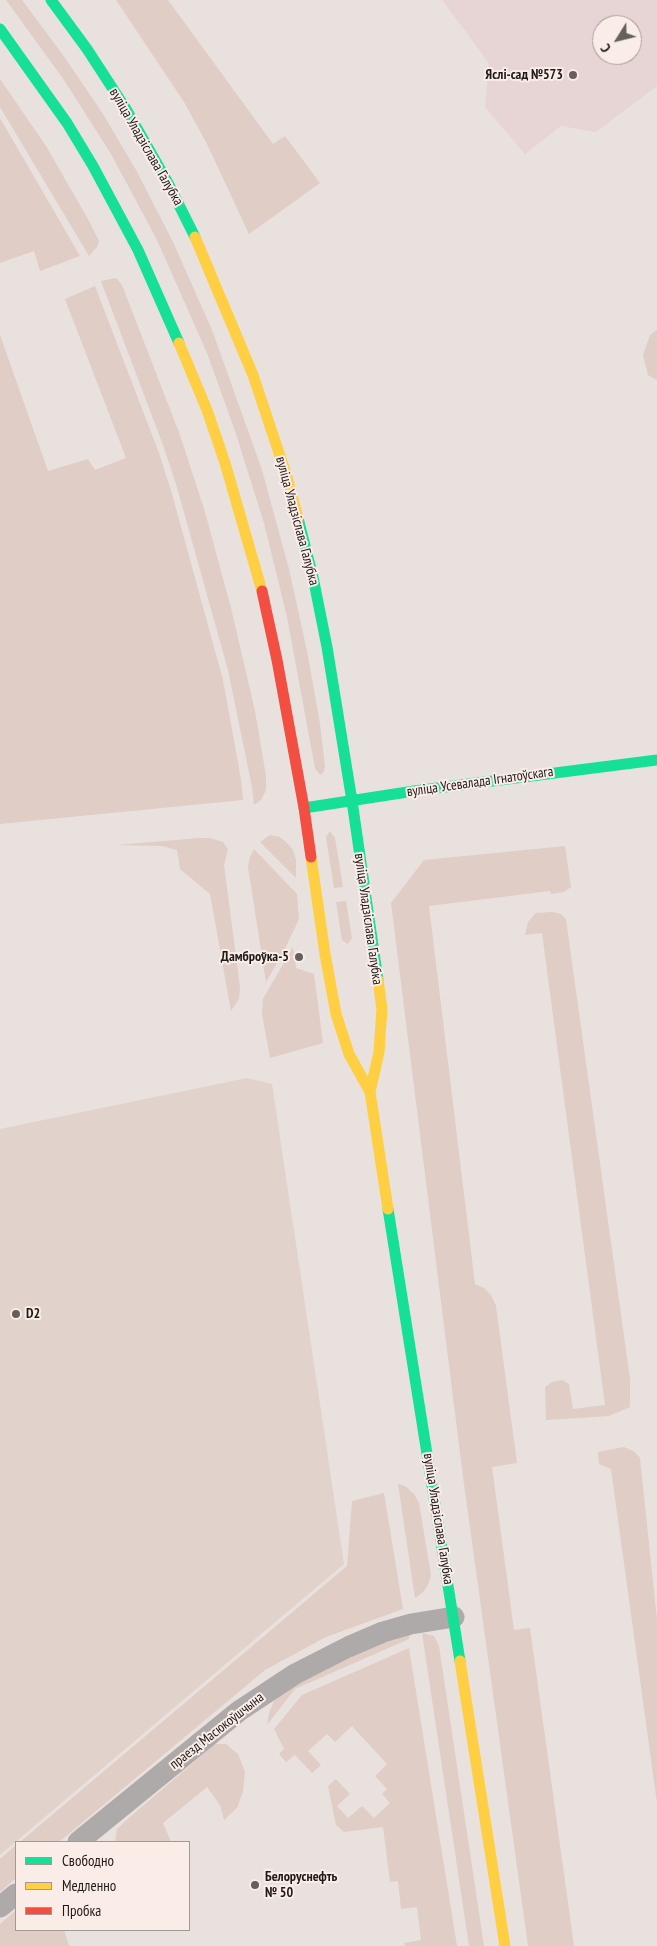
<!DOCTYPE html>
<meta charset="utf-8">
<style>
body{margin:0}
#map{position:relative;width:657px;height:1946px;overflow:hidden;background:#e9e1de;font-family:"PT Sans Narrow",sans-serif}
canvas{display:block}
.legend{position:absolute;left:15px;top:1841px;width:175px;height:90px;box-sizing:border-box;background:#faede7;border:1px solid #a29994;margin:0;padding:6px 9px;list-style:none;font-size:15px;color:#1e1a18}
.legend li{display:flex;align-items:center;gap:10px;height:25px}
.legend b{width:25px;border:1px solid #a29994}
.north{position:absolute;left:592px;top:15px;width:50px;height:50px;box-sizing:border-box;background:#faede7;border:1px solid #a29994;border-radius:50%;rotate:234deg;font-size:14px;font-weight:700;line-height:20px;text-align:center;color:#1e1a18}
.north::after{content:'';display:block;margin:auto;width:18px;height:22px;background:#65605d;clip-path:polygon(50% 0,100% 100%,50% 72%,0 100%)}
</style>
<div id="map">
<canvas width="657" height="1946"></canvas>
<ul class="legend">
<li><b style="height:6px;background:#16e098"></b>Свободно</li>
<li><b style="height:6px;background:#ffcf43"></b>Медленно</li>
<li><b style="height:6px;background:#f24e42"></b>Пробка</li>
</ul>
<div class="north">С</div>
</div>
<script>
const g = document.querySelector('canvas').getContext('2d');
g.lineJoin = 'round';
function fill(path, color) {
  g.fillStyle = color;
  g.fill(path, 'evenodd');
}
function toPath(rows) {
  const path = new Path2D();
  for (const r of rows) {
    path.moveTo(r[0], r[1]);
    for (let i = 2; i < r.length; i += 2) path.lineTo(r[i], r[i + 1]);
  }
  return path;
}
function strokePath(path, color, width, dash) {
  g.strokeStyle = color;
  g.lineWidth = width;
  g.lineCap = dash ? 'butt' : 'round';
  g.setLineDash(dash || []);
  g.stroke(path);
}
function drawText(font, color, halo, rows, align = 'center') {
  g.font = font + ' "PT Sans Narrow",sans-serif';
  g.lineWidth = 4;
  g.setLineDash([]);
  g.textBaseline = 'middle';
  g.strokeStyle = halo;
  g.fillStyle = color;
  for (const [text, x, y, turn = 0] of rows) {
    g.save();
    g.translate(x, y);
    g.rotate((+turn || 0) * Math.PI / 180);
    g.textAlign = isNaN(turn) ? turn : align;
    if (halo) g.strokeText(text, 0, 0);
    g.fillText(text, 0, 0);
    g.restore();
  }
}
fill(toPath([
 [247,1078,272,1084,344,1564,0,1855,0,1129]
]), '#e2d2cc');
fill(toPath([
 [442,0,657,0,657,86,596,132,561,126,525,154,485,107,489,63],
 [602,25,632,25,632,55,602,55]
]), '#e7d4d4');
fill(toPath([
 [6,0,22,0,63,55,103,114,136,170,173,242,212,330,262,470,289,569,307,651,320,724,325,766,324,772,320,775,315,768,287,617,264,523,235,431,207,353,157,240,111,154,64,80],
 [116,0,168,0,273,144,285,136,320,183,249,234,207,144,184,102],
 [0,79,46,146,89,221,99,241,97,247,89,256,0,107],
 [0,118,80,256,40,271,34,251,0,263],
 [116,278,122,285,180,435,205,512,231,608,255,711,266,776,266,790,261,800,254,805,252,787,228,670,176,484,163,445,101,281],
 [95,286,159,453,172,494,223,680,241,779,243,800,0,824,0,335,48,471,88,459,95,470,126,458,65,299],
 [657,330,657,380,648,375,643,355,650,335],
 [330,831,335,838,343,887,334,888,326,837],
 [270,835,280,837,286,842,293,850,296,860,296,878,260,842],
 [199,838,210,838,223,842,228,849,224,865,240,987,239,999,231,1011,210,894,180,869,177,850,162,846,117,845],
 [565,846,571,887,564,892,551,894,550,891,429,906,475,1284,484,1288,491,1295,496,1306,517,1463,492,1467,514,1630,530,1628,574,1946,528,1946,463,1477,391,903,424,860],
 [254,849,297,894,299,919,282,955,266,982,248,867,250,857],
 [346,901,352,938,348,944,342,940,336,902],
 [552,912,561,914,566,919,630,1379,630,1407,609,1416,546,1420,545,1387,552,1382,562,1380,569,1384,573,1409,605,1405,542,933,525,935,528,922,536,913],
 [293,947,296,968,314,974,323,1043,270,1058,262,1014,263,999],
 [624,1447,635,1452,640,1458,657,1620,657,1803,611,1469,599,1464,598,1452],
 [398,1484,405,1486,414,1494,419,1503,431,1575,428,1585,423,1592,415,1598],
 [384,1493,403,1609,326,1637,265,1670,59,1842,20,1842,347,1566,352,1501],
 [402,1633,410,1634,409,1639,295,1689,267,1725,269,1713,274,1701,294,1680],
 [422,1633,434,1636,439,1646,484,1946,469,1946],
 [409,1648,457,1946,405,1946,404,1943,421,1940,417,1907,401,1909,398,1881,390,1882,383,1827,344,1832,336,1825,328,1786,336,1779,350,1794,337,1806,348,1818,362,1806,374,1818,390,1803,382,1794,387,1789,375,1776,387,1764,352,1726,335,1742,327,1734,308,1751,321,1765,312,1773,295,1755,286,1762,279,1754,284,1749,274,1729,302,1695],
 [215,1744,226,1744,238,1754,245,1772,243,1791,237,1808,224,1820,220,1805,207,1787,163,1823,171,1842,115,1842,117,1829,130,1817],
 [16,1845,16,1878,0,1892,0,1859],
 [16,1910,16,1930,64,1930,69,1946,0,1946,0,1924]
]), '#dfcdc6');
strokePath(toPath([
 [78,1842,239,1711,295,1674,348,1647,383,1632,411,1624,454,1617],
 [0,1907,16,1894]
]), '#aeaaa9', 21);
strokePath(toPath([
 [51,0,87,49,126,109,168,183,195,237],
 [0,29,67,123,93,166,138,250,179,343],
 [298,518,313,577,327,647,352,801,378,980],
 [304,808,414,791,657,760],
 [388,1209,460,1661]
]), '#16e098', 11);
strokePath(toPath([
 [195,237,253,375,287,477,298,518],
 [179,343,207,410,225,463,262,591],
 [311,857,325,954,336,1014,349,1054,370,1092,388,1209],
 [370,1092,379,1052,382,1009,378,980],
 [460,1661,505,1946]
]), '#ffcf43', 11);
strokePath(toPath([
 [262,591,277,660,304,808,311,857]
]), '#f24e42', 11);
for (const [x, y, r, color] of [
 [573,75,5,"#65605d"],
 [299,957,5,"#65605d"],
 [16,1314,5,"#65605d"],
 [255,1885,5,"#65605d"]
]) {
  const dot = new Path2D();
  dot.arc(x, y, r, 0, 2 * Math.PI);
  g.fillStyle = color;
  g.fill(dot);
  strokePath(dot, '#faede7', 2);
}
drawText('bold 14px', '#1e1a18', '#faede7', [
 ["Яслі-сад №573",563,75],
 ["Дамброўка-5",289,957],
 ["D2",26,1314,"left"],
 ["Белоруснефть",265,1877,"left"],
 ["№ 50",265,1893,"left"]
], 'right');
drawText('14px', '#1e1a18', '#faede7', [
 ["вуліца Уладзіслава Галубка",146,147,60],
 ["вуліца Уладзіслава Галубка",297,521,75],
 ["вуліца Усевалада Ігнатоўскага",480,782,-8],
 ["вуліца Уладзіслава Галубка",368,919,82],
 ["вуліца Уладзіслава Галубка",438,1519,81],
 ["праезд Масюкоўшчына",217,1731,-38]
]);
</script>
